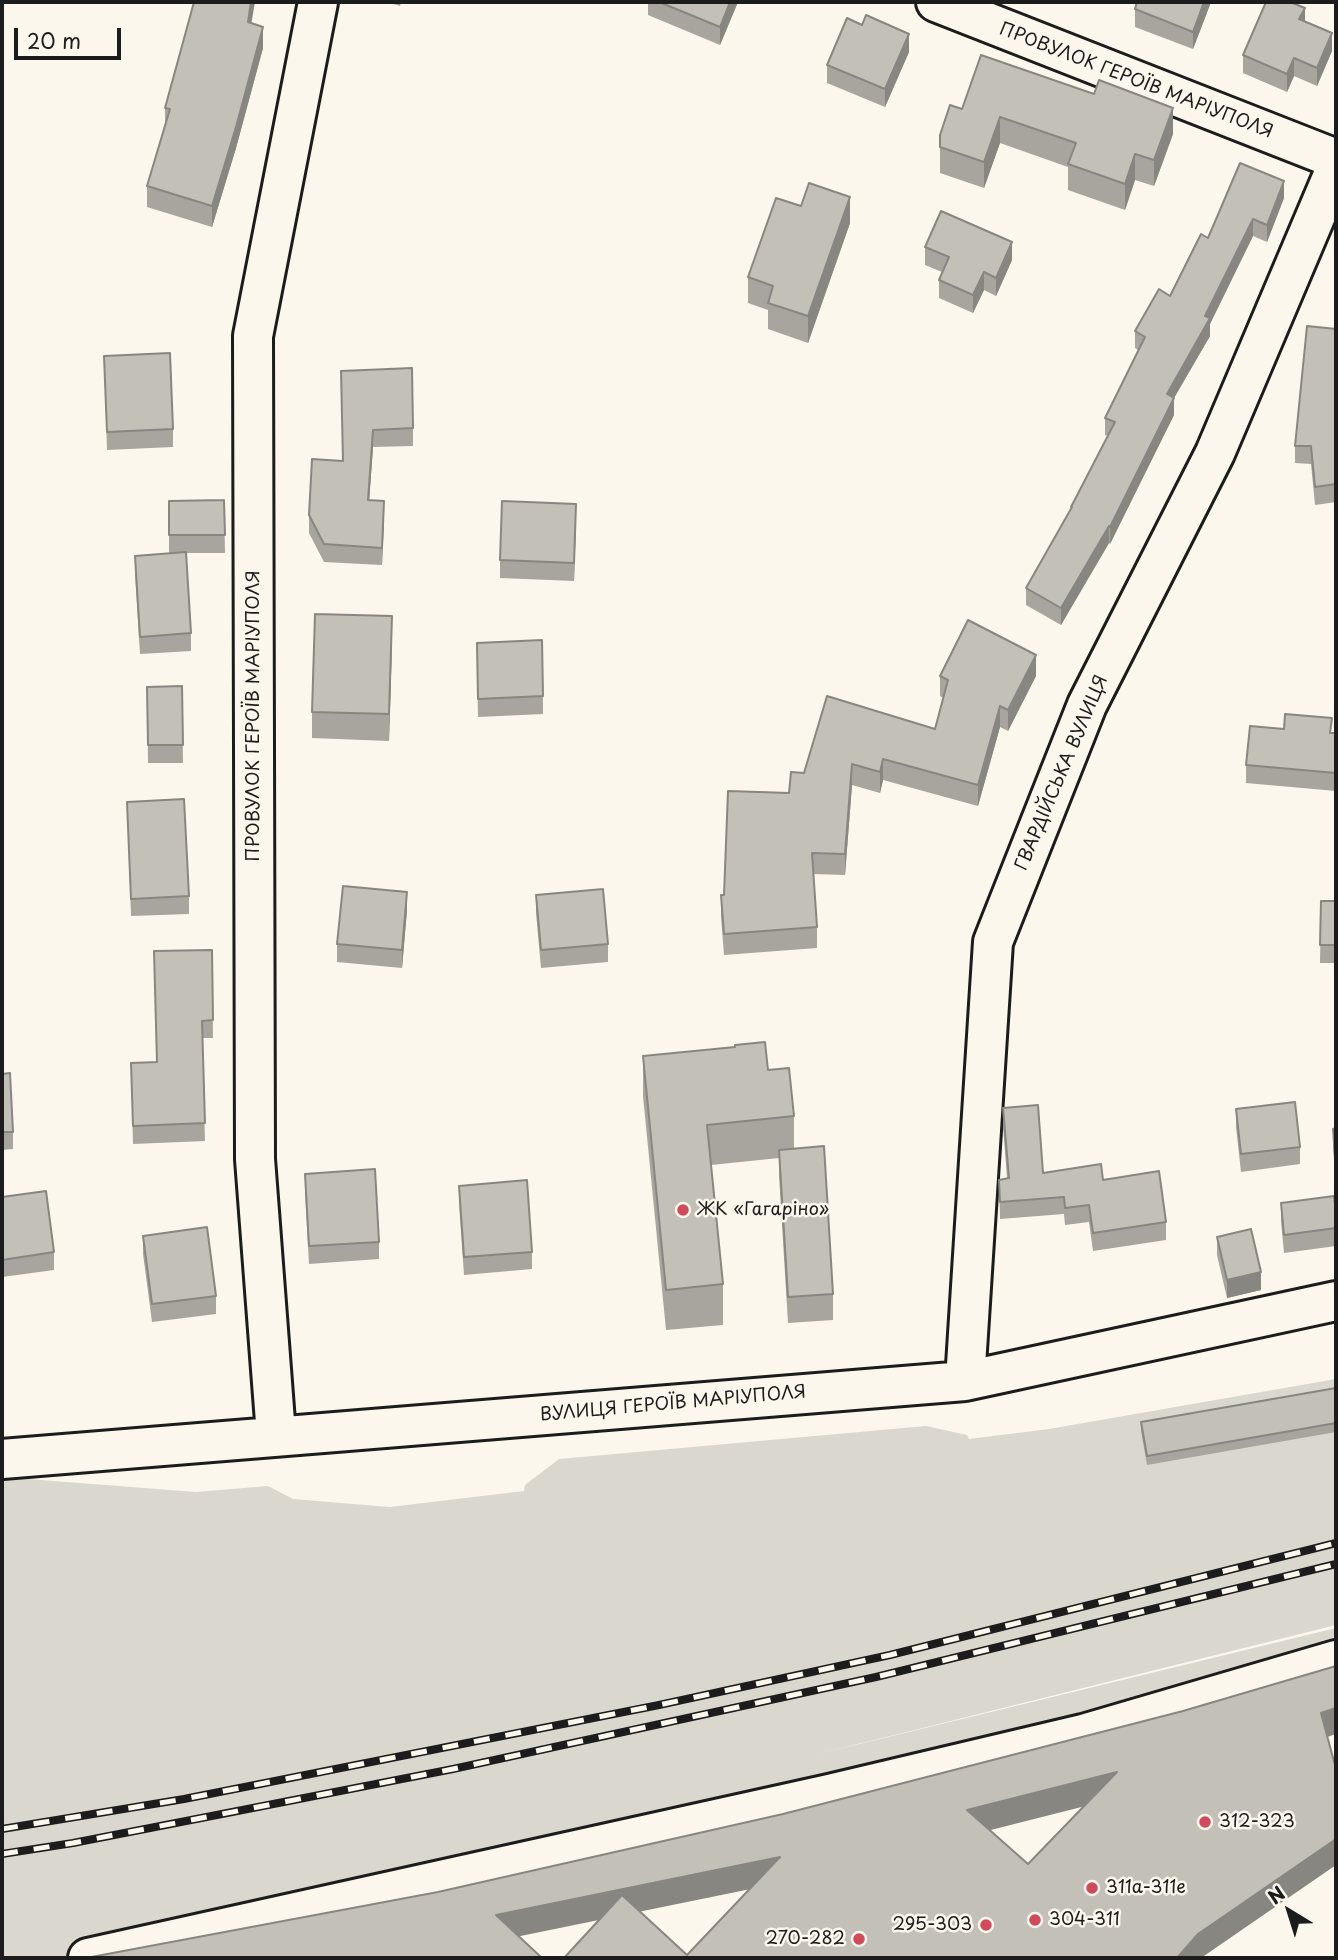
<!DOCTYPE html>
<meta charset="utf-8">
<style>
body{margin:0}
#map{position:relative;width:1338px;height:1960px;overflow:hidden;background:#fbf7ec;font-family:"Playpen Sans",sans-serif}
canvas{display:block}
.frame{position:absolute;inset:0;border:4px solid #1c1c1c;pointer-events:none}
.north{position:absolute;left:1254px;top:1876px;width:70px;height:70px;-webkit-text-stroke:5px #fbf7ec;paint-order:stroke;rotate:322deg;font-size:19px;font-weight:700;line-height:28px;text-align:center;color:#1c1c1c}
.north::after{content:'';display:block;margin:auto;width:24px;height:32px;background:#1c1c1c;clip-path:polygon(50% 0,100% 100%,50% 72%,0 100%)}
.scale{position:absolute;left:14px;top:28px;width:107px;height:32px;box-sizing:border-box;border:4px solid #1c1c1c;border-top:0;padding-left:9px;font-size:21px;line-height:24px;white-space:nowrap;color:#1c1c1c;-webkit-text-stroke:5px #fbf7ec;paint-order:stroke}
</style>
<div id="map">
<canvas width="1338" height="1960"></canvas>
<div class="frame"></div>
<div class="north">N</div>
<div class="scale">20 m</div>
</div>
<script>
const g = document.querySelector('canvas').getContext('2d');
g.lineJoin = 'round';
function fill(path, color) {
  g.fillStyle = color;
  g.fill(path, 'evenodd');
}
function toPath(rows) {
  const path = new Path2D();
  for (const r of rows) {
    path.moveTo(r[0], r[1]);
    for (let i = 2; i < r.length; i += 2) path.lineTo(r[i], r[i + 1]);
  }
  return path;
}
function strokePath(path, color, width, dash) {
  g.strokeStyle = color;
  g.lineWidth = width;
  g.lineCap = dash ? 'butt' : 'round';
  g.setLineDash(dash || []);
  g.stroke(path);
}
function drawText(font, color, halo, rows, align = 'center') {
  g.font = font + ' "Playpen Sans",sans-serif';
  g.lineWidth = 5;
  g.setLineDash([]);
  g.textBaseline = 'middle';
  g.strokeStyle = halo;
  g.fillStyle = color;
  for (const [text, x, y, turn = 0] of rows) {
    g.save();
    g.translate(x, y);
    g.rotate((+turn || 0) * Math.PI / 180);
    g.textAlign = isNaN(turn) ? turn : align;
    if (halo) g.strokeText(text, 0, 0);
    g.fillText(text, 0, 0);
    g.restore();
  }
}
fill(toPath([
 [1336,1379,1336,1625,810,1756,1336,1628,1336,1660,88,1958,2,1958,2,1477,196,1492,268,1486,293,1499,390,1507,524,1491,525,1485,559,1459,926,1426,967,1435,969,1439,1049,1429]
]), '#dad7ce');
const street = toPath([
 [936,2,1336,159],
 [965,1381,993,942,1087,705,1215,453,1336,168],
 [276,1435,255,1159,253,336,318,2],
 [2,1459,965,1381,1336,1301],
 [88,1958,829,1794,1083,1734,1336,1660]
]);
strokePath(street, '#1c1c1c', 44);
strokePath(street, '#fbf7ec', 38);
const rail = toPath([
 [2,1829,184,1799,659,1705,890,1655,1336,1543],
 [2,1854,73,1843,453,1769,876,1677,1336,1564]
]);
strokePath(rail, '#1c1c1c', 8);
strokePath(rail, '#fbf7ec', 5, [16]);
fill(toPath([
 [387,2,401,2,400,6],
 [648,2,738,2,720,45,648,15],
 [1137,2,1211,2,1193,49,1135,27,1135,9],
 [1305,22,1332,51,1317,86,1294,76,1287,92,1243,73,1243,55],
 [251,23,263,48,236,148,212,227,147,207,147,186,165,127,165,108],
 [909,52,885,107,827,83,827,65],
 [962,109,1173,134,1154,186,1135,180,1125,210,1068,190,1068,167,1000,143,984,188,940,173,940,135],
 [1284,198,1267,242,1253,236,1210,324,1210,336,1174,398,1174,415,1110,544,1109,543,1061,625,1026,605,1026,588,1071,510,1071,507,1108,436,1105,435,1105,418,1138,350,1135,348,1135,331,1170,296,1208,238],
 [850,223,808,343,768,329,768,310,748,303,748,277],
 [925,247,1012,260,996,296,984,290,973,313,939,298,939,280,942,272,925,265],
 [1336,329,1336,502,1315,505,1311,464,1295,463,1295,446],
 [104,356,173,429,173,447,107,450],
 [341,388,413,428,413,446,373,447,369,500,384,519,382,565,324,562,309,533,309,515,343,461],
 [224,500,225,553,186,553,191,633,191,651,140,654,135,574,135,556,169,553,169,501],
 [576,522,574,581,500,578,500,560],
 [392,642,389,741,312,738,312,712],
 [477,661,543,696,543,714,478,717],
 [940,676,1036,676,1008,731,1000,727,978,806,883,780,880,793,852,785,845,875,813,874,817,927,817,948,724,955,721,916,721,895,724,895,789,793,804,773,935,729,943,698,940,696],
 [182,686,183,763,148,763,147,687],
 [1332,733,1336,733,1336,791,1246,783,1246,765],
 [127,802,189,896,189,914,131,916],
 [536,895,608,944,608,962,541,968,536,913],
 [1321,901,1336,901,1336,963,1320,963],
 [407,910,402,968,337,962,337,944],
 [212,950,213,1038,202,1038,205,1141,133,1144,131,1063,156,1062],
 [643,1056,768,1070,794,1116,794,1149,833,1294,833,1320,788,1323,779,1176,779,1158,711,1165,723,1284,723,1325,666,1330,643,1096],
 [2,1074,13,1132,13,1149,2,1150],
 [1003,1108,1043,1173,1103,1180,1166,1222,1166,1240,1093,1251,1089,1222,1065,1225,1064,1214,1000,1219,999,1180,1007,1178,1003,1126],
 [1236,1109,1300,1147,1300,1164,1241,1172,1236,1127],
 [1336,1128,1336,1188,1333,1146,1333,1129],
 [305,1174,379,1242,379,1259,309,1264,305,1192],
 [459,1186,532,1252,532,1269,464,1275,459,1203],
 [2,1197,54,1252,54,1270,2,1277],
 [1281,1203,1336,1211,1336,1246,1284,1253,1281,1221],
 [143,1236,216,1296,216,1314,152,1322,143,1254],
 [1217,1237,1261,1290,1227,1298,1217,1255],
 [1336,1388,1336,1432,1147,1465,1141,1431,1141,1422]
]), '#a8a59e');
fill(toPath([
 [251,2,255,2,248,43,248,22],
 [730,2,738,2,720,45,720,27],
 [1204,2,1211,2,1193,49,1193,32],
 [1305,8,1305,26,1299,19],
 [263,27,263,48,236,148,212,227,212,206],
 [1332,33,1332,51,1317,86,1317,68],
 [909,34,909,52,885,107,885,89],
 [1294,58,1294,76,1287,92,1287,74],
 [1173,108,1173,134,1154,186,1154,160],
 [1000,117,1000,143,984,188,984,162],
 [1135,154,1135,180,1125,210,1125,184],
 [1284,181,1284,198,1267,242,1267,225],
 [850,197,850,223,808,343,808,316],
 [1253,219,1253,236,1210,324,1210,336,1174,398,1174,415,1110,544,1110,527,1167,394],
 [1012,242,1012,260,996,296,996,278],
 [984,272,984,290,973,313,973,295],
 [373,430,373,447,368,518,368,500],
 [384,501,384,519,382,565,382,548],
 [576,504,576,522,574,581,574,563],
 [1109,526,1109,543,1061,625,1061,608],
 [392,616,392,642,389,741,389,714],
 [1036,655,1036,676,1008,731,1008,710],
 [1000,706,1000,727,978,806,978,785],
 [883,759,883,780,880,793,880,772],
 [852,764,852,785,845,875,845,854],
 [407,892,407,910,402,968,402,950],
 [1261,1272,1261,1290,1227,1298,1227,1280],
 [1336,1708,1336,1734,1321,1739,1321,1713],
 [1117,1772,1117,1798,967,1836,967,1810],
 [1336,1839,1336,1865,1201,1958,1177,1958,1198,1934],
 [780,1857,780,1883,496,1941,496,1915]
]), '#888681');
const building = toPath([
 [194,2,251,2,248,22,263,27,236,127,212,206,147,186,170,109,165,108,194,2],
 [659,2,730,2,720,27,659,2],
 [1137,2,1204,2,1193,32,1135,9,1137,2],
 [1266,2,1290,2,1305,8,1299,19,1332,33,1317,68,1294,58,1287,74,1243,55,1266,2],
 [866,15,909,34,885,89,827,65,847,18,862,25,866,15],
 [981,55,1094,94,1099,80,1173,108,1154,160,1135,154,1125,184,1068,164,1076,143,1000,117,984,162,940,147,940,135,950,105,962,109,981,55],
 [1240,163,1284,181,1267,225,1253,219,1205,316,1210,318,1167,394,1174,398,1110,527,1109,526,1061,608,1026,588,1072,507,1071,507,1115,422,1105,418,1145,337,1135,331,1159,289,1170,296,1201,234,1208,238,1240,163],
 [809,183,850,197,808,316,768,303,773,286,748,277,776,198,801,206,809,183],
 [941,211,1012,242,996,278,984,272,973,295,939,280,949,257,925,247,941,211],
 [1307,326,1336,329,1336,484,1315,487,1311,446,1295,446,1307,326],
 [170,353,173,429,107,432,104,356,170,353],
 [412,368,413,428,373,430,368,500,384,501,382,548,324,544,309,515,312,459,343,461,341,371,412,368],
 [224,500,225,535,169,535,169,501,224,500],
 [502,501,576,504,574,563,500,560,502,501],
 [186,552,191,633,140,637,135,556,186,552],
 [315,614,392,616,389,714,312,712,315,614],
 [968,620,1036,655,1008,710,1000,706,978,785,883,759,880,772,852,764,845,854,812,853,817,927,724,934,721,895,724,895,728,791,789,793,791,772,804,773,827,696,935,729,948,680,940,676,968,620],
 [542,640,543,696,478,699,477,643,542,640],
 [182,686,183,745,148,745,147,687,182,686],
 [1285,714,1332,718,1330,733,1336,733,1336,773,1246,765,1250,726,1284,729,1285,714],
 [184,799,189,896,131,899,127,802,184,799],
 [343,886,407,892,402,950,337,944,343,886],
 [603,889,608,944,541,950,536,895,603,889],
 [1321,901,1336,901,1336,945,1320,945,1321,901],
 [212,950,213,1020,202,1021,205,1123,133,1126,131,1063,157,1062,154,951,212,950],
 [765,1042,768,1070,789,1068,794,1116,707,1125,723,1284,666,1290,643,1056,735,1047,735,1045,765,1042],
 [10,1073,13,1132,2,1132,2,1074,10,1073],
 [1295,1102,1300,1147,1241,1154,1236,1109,1295,1102],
 [1038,1105,1043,1173,1101,1164,1103,1180,1159,1171,1166,1222,1093,1233,1089,1205,1065,1208,1064,1197,1000,1202,999,1180,1009,1178,1003,1108,1038,1105],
 [1336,1128,1336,1170,1333,1129,1336,1128],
 [824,1146,833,1294,788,1297,779,1150,824,1146],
 [375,1169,379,1242,309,1246,305,1174,375,1169],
 [527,1180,532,1252,464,1257,459,1186,527,1180],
 [46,1191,54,1252,2,1260,2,1197,46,1191],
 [1334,1196,1336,1211,1336,1228,1284,1235,1281,1203,1334,1196],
 [207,1227,216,1296,152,1304,143,1236,207,1227],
 [1251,1229,1261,1272,1227,1280,1217,1237,1251,1229],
 [1336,1388,1336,1423,1147,1456,1141,1422,1336,1388],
 [1336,1666,1336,1708,1321,1713,1336,1769,1336,1839,1198,1934,1177,1958,564,1958,622,1895,687,1955,780,1857,496,1915,542,1958,86,1958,438,1892,783,1814,1183,1711,1336,1666],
 [1117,1772,1028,1864,967,1810,1117,1772]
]);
fill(building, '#c3c0b8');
strokePath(building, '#888681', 2);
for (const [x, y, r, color] of [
 [683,1210,7,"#d1495b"],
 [1205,1822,7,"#d1495b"],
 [1092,1888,7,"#d1495b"],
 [1035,1920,7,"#d1495b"],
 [986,1925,7,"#d1495b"],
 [859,1939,7,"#d1495b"]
]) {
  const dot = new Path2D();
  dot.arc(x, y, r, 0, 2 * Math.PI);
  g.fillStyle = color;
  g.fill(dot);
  strokePath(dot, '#fbf7ec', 2.5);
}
drawText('18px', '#1c1c1c', '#fbf7ec', [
 ["ПРОВУЛОК ГЕРОЇВ МАРІУПОЛЯ",1136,81,21],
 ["ПРОВУЛОК ГЕРОЇВ МАРІУПОЛЯ",254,716,-90],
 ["ГВАРДІЙСЬКА ВУЛИЦЯ",1062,773,-67],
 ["ВУЛИЦЯ ГЕРОЇВ МАРІУПОЛЯ",673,1404,-5]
]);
drawText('18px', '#1c1c1c', '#fbf7ec', [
 ["ЖК «Гагаріно»",697,1210],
 ["312-323",1219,1822],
 ["311а-311е",1106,1888],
 ["304-311",1049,1920],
 ["295-303",972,1925,"right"],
 ["270-282",845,1939,"right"]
], 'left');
</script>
